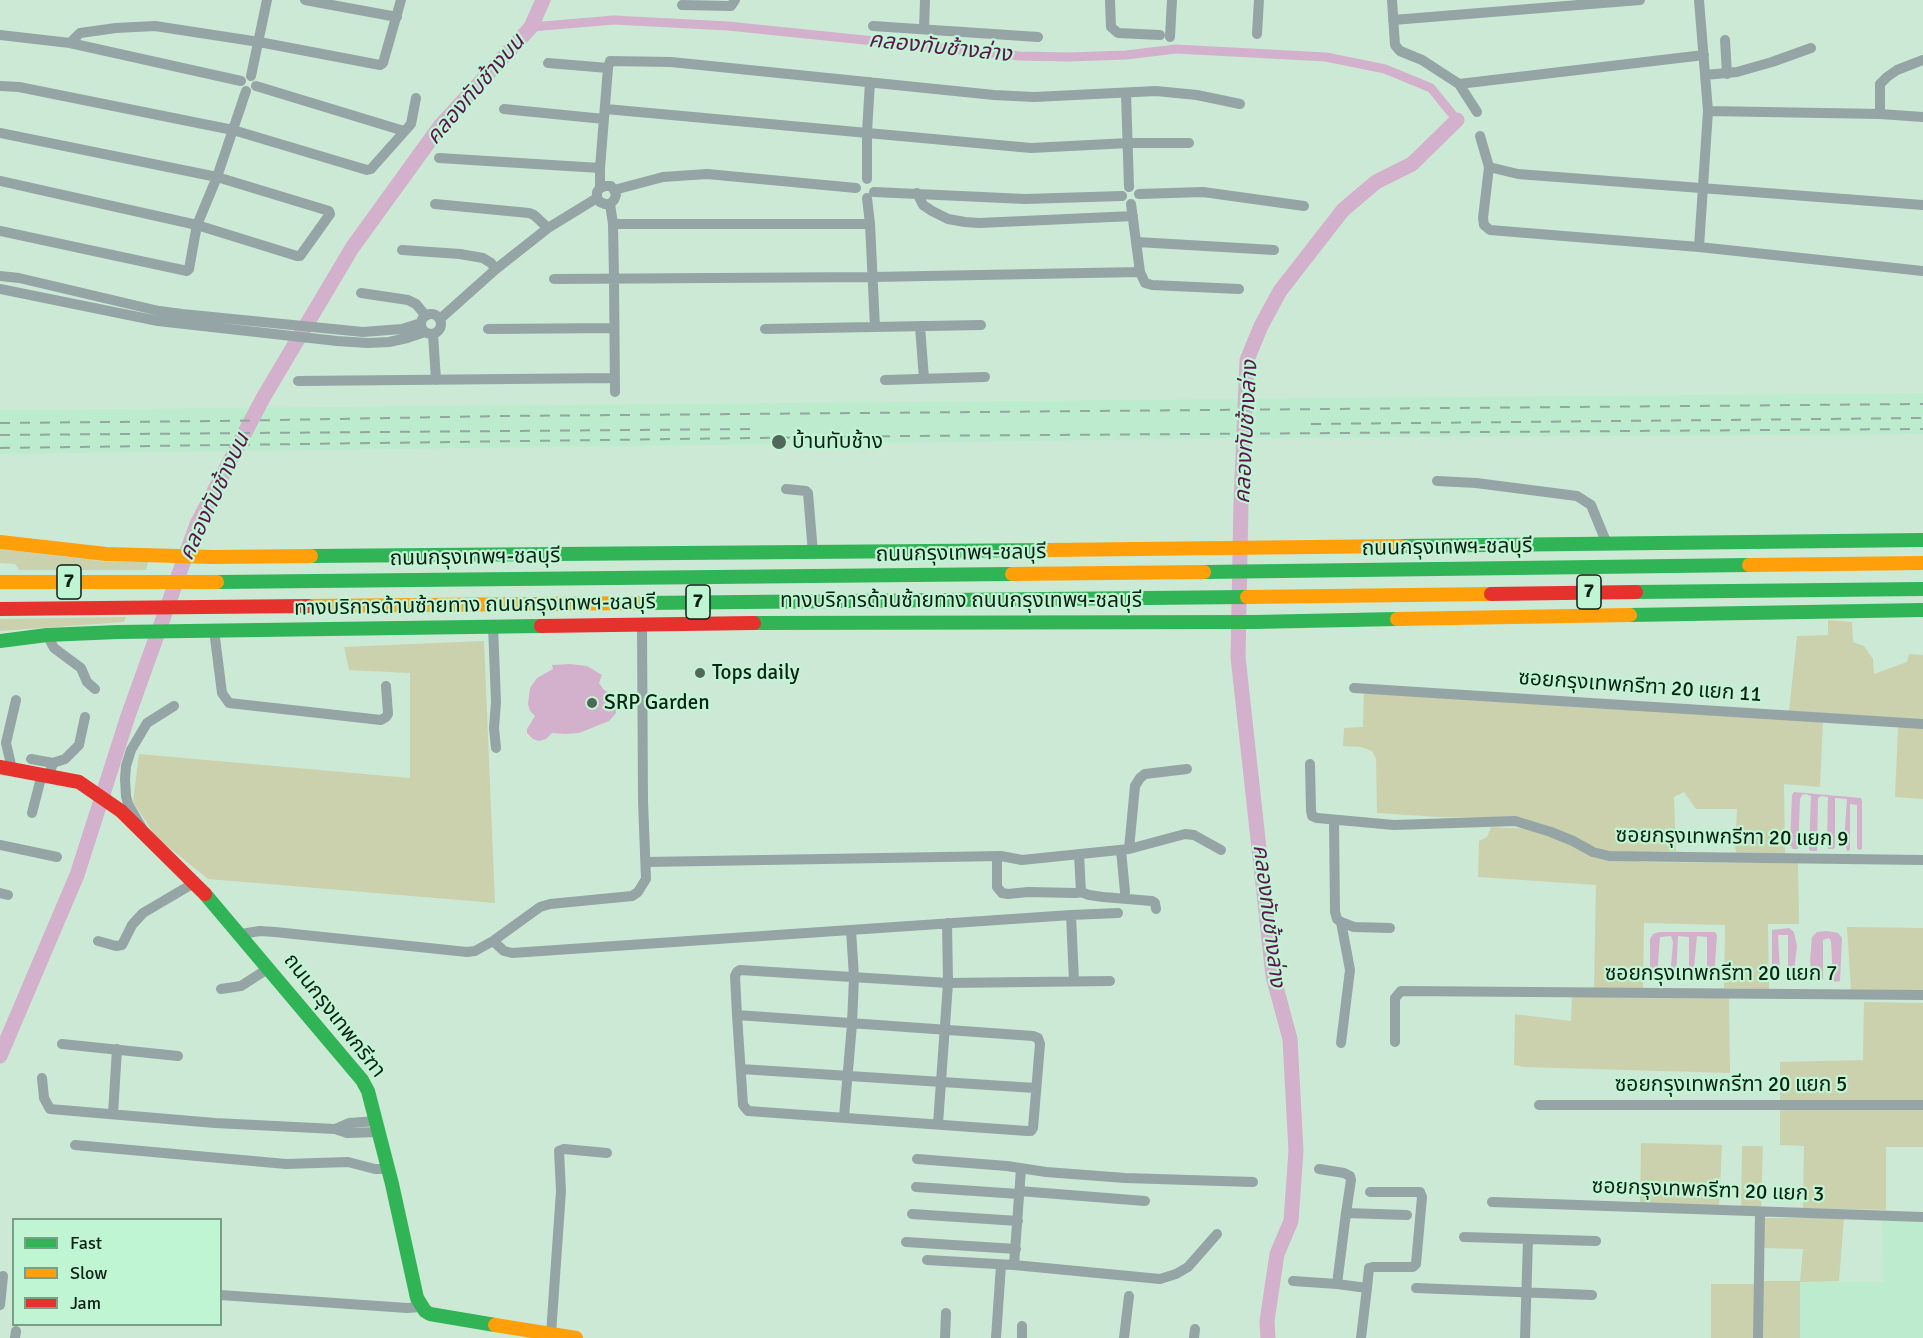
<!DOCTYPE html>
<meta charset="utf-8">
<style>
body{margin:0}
#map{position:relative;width:1923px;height:1338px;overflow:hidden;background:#cce9d6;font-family:Signika,sans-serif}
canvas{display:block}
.legend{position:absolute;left:12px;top:1218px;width:210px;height:108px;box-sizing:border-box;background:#c0f5d3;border:2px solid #78a087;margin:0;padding:8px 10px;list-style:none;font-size:18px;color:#0d2115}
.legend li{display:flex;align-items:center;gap:12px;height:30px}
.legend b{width:30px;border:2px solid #78a087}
</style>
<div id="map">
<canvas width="1923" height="1338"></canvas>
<ul class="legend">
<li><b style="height:8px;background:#30b455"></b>Fast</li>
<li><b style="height:8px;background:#ff9f0a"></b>Slow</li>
<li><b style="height:8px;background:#e5322d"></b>Jam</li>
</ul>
</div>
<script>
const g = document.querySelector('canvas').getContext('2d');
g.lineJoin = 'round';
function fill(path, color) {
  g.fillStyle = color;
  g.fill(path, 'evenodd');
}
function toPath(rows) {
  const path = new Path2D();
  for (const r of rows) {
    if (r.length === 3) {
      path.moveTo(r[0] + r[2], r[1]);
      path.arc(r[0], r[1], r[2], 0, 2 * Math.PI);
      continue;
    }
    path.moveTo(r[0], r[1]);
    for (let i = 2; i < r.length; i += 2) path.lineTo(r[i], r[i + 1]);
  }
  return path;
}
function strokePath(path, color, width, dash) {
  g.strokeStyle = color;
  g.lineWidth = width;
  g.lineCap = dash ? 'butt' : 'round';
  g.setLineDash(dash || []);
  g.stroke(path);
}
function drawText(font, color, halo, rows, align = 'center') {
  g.font = font + ' Signika,"Noto Sans Thai",sans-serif';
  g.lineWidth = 4.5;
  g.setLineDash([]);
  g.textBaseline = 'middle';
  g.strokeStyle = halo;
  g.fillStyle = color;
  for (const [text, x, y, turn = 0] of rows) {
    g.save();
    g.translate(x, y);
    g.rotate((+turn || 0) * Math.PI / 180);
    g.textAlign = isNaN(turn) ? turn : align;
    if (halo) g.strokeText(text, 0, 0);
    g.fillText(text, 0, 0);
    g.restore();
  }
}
fill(toPath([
 [1923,393,1923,434,1261,438,0,454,0,410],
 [1882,1219,1923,1221,1923,1338,1800,1338,1800,1281,1883,1282]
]), '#bdebcd');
fill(toPath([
 [0,549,109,562,148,562,146,570,19,570,15,564,0,563],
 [126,617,124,622,0,631,0,619],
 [1828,620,1852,622,1853,642,1864,646,1873,659,1874,674,1907,662,1909,654,1923,655,1923,719,1789,711,1797,636,1828,635],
 [484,641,495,903,208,879,156,837,133,802,139,754,410,778,410,673,349,670,344,647],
 [1364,690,1823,721,1820,787,1784,784,1785,855,1737,854,1735,848,1737,809,1696,809,1684,792,1674,797,1676,851,1606,852,1542,824,1516,818,1438,817,1377,813,1376,759,1372,751,1361,747,1343,746,1344,728,1363,727],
 [1898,727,1923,728,1923,799,1895,797],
 [1491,827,1532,829,1642,862,1798,863,1799,924,1768,924,1769,989,1724,988,1725,925,1644,923,1643,989,1594,988,1596,885,1478,877,1479,841,1487,837],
 [1847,927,1923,928,1923,991,1851,990],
 [1572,995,1729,997,1730,1073,1524,1067,1514,1065,1515,1014,1571,1021],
 [1864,1002,1923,1003,1923,1102,1780,1100,1780,1062,1863,1060],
 [1780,1108,1923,1109,1923,1147,1886,1147,1886,1210,1803,1208,1804,1146,1780,1145],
 [1641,1143,1722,1145,1719,1208,1640,1206],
 [1742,1146,1763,1146,1761,1210,1741,1209],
 [1764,1218,1844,1218,1839,1281,1800,1282,1800,1338,1760,1338,1763,1281,1800,1281,1803,1249,1762,1248],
 [1711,1284,1755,1284,1755,1338,1711,1338]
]), '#cbd1ad');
fill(toPath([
 [570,664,587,666,602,675,599,683,604,690,616,696,616,713,609,721,579,733,565,734,552,733,546,739,539,741,533,739,527,733,527,729,535,716,530,711,528,704,530,688,537,678,553,669,552,665],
 [1794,792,1861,798,1862,801,1862,849,1859,850,1857,848,1857,805,1850,804,1850,850,1847,851,1844,841,1847,799,1835,798,1835,847,1833,849,1828,849,1827,844,1828,797,1821,796,1818,798,1817,851,1811,851,1809,850,1811,796,1806,794,1802,795,1800,799,1798,849,1793,849,1790,845,1792,795],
 [1789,928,1794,932,1797,946,1793,980,1789,980,1788,977,1788,935,1778,935,1780,973,1775,981,1772,980,1772,930],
 [1827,931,1838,933,1842,938,1840,981,1835,982,1833,979,1831,941,1829,938,1823,940,1823,979,1817,981,1814,980,1812,975,1810,961,1812,937,1817,932],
 [1659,932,1715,932,1717,935,1714,979,1707,978,1707,937,1697,936,1693,978,1689,979,1689,937,1678,936,1676,978,1670,979,1673,942,1671,936,1660,937,1657,976,1650,976,1650,939,1653,934]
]), '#d3b0cb');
strokePath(toPath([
 [531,27,614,20,728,26,1020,56,1068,57,1126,55,1176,49,1326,57,1385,69,1431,88,1457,120]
]), '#d3b0cb', 9);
strokePath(toPath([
 [0,1056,77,875,128,716,197,524,263,398,352,248,441,125,531,27,543,0],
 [1268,1338,1267,1321,1277,1254,1291,1221,1296,1151,1290,1039,1273,976,1238,657,1241,503,1247,360,1261,326,1280,291,1343,210,1376,182,1412,164,1457,120]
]), '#d3b0cb', 15);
strokePath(toPath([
 [305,0,397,17],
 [1110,0,1111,27,1118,33,1160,35],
 [1392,0,1395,45,1400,51,1422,60,1459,84,1477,112],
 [682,5,731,6,735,0],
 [1393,20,1640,0],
 [873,26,1038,37],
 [924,29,925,0],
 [1257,34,1259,0],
 [0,35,70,43,241,81],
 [1170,37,1172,0],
 [1725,40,1727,74],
 [70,43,80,33,116,28,155,26,259,42,380,65,383,63,401,0],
 [548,63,608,68,610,61,671,62,994,95,1034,97,1156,91,1197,95,1240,104],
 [1705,75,1737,72,1772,62,1811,48],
 [251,76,267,0],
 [1459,84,1704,55],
 [0,86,19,87,233,130,367,170,371,169,411,124,416,98],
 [256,86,404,131],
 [1126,93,1129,187],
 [504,109,604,119],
 [606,109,1031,148,1129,143,1189,143],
 [1708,111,1880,114,1923,117],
 [1880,114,1880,84,1887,77,1897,70,1923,60],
 [0,133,217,177,329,211,330,214,300,256,297,256,197,225,0,181],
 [1480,136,1489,167,1483,218,1484,225,1490,230,1699,247,1923,271],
 [439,158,600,168],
 [1489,167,1518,174,1923,205],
 [867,179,867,132,870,82],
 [600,188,600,168,608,68],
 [614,190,663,177,707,174,856,188],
 [874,192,1025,199,1122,196],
 [917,193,923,205,932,211,948,219,965,222,979,223,1133,216],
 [1139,194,1203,192,1304,206],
 [867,198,870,224,875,327],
 [435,204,529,213,534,215,548,228],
 [610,204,605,204,600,202,597,198,597,192,600,188,605,186,611,186,614,190,616,195,614,200,610,204,613,224,614,279,615,392],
 [1131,204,1140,272,1145,283,1152,285,1239,289],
 [613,224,870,224],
 [0,231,187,271,189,269,197,225,217,177,246,91],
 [1137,242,1274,250],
 [1699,247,1708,111,1699,0],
 [402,250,460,254,483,258,491,263,496,269],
 [0,276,19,278,159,311,182,314,363,332,402,329,421,323],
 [554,279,873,277,1140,272],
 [0,289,158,321,337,341,368,343,389,342,407,338,425,332],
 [361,293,408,300,416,304,426,316],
 [431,324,10],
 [440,319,496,269,548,228,597,198],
 [920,326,924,379],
 [488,329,614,328],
 [765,329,981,325],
 [433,334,436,380],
 [885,380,985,377],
 [298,381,615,378],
 [1437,481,1476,483,1577,496,1591,505,1607,544],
 [786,489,806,491,808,493,813,553],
 [493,626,496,702,494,728,496,748],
 [214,630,222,693,229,703,381,720,386,717,388,714,386,686],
 [47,635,54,648,81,668,87,682,95,689],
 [1354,688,1923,724],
 [31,759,53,763],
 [1310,764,1311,810,1312,816,1317,818,1394,825,1515,821,1551,832,1573,841,1593,852,1609,856,1923,860],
 [12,769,6,743,16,700],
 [49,775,53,763,65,759,79,745,85,717],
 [32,813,42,774],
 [1334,820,1335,912,1337,919,1341,922,1354,927,1390,928],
 [142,828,128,804,126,796,125,779,126,766,131,750,147,723,174,706],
 [0,845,57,857],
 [1129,849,1135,786,1140,778,1145,774,1187,769],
 [1121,850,1125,892],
 [997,856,997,887,1002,893,1008,894,1028,892,1076,893,1081,892,1079,854],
 [646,862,1001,856,1022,860,1129,849,1185,834,1194,835,1221,850],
 [1081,892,1089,895,1103,897,1152,901,1155,903,1156,909],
 [0,893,8,895],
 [1071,915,1074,981],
 [1341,922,1350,970,1341,1043],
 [241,934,260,931,275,932,467,952,475,951,493,941,540,907,550,904,632,896,638,892,646,879,643,801,642,625],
 [98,941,116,946,122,945,132,925,143,913,194,883],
 [493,941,504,951,512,953,1071,915,1118,913],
 [221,989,241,986,269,968],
 [737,1015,1033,1036,1038,1038,1040,1044,1033,1128,1031,1131,1027,1131,748,1111,743,1105,737,1015,735,976,737,972,740,970,948,983,1110,981],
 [1395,1042,1395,998,1401,991,1923,995],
 [62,1044,178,1056],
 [741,1069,1035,1088],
 [42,1078,44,1098,50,1109,215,1123,335,1129,347,1133,379,1132],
 [1539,1105,1923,1105],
 [113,1114,117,1049],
 [844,1117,852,1024,854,977,851,930],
 [938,1124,948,983,947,923],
 [335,1129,349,1123,376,1121],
 [75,1145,286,1164,348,1162,375,1169,388,1169],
 [917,1159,1007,1166,1046,1172,1125,1178,1253,1182],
 [1319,1169,1344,1173,1350,1176,1351,1180,1346,1213],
 [916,1187,1019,1194],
 [1019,1191,1145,1201],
 [1492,1202,1923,1217],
 [912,1214,1018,1221],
 [1464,1237,1596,1241],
 [906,1242,1016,1249],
 [927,1260,1014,1265,1160,1279,1176,1274,1188,1267,1217,1234],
 [1014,1265,1021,1169],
 [1293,1281,1337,1284],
 [1367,1288,1369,1268,1373,1267,1413,1267,1416,1264,1422,1197,1420,1192,1370,1192],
 [1416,1288,1592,1295],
 [220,1295,407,1308,421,1307],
 [0,1305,3,1276],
 [551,1334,561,1191,559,1151,564,1149,607,1153],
 [15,1338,16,1331],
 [945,1338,946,1313],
 [996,1338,1001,1265],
 [1022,1338,1022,1326],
 [1124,1338,1129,1296],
 [1194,1338,1195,1329],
 [1361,1338,1367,1288,1337,1284,1346,1213,1407,1215],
 [1525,1338,1528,1239],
 [1758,1338,1760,1212]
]), '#95a4a4', 10);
strokePath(toPath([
 [1400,546,1923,540],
 [311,556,1050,550],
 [1204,572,1749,565],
 [217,582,1012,574],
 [1636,592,1923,589],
 [643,603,1247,597],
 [1630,615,1923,610],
 [754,623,1254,622,1397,619],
 [0,641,47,635,118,632,541,626],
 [205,894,362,1080,368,1091,392,1184,417,1298,425,1311,430,1314,495,1325]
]), '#30b455', 14);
strokePath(toPath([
 [0,542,106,554,213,557,311,556],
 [1050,550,1400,546],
 [1749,565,1923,563],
 [1012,574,1204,572],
 [0,582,217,582],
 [1247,597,1491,594],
 [308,606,643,603],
 [1397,619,1630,615],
 [495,1325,576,1338]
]), '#ff9f0a', 14);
strokePath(toPath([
 [1491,594,1636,592],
 [0,609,308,606],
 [541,626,754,623],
 [0,767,79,782,121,811,205,894]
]), '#e5322d', 14);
strokePath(toPath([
 [0,423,221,421,502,416,1923,404],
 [1311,424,1923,418],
 [0,435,759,429],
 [0,448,903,436,1923,429]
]), '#93a69f', 2, [10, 10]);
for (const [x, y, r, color] of [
 [779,442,8,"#506759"],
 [700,673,6,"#506759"],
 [592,703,6,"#506759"]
]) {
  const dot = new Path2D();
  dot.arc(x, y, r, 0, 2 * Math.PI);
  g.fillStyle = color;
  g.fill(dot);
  strokePath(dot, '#c0f5d3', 2);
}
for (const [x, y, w] of [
 [69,582,24],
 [1589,592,24],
 [698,602,24]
]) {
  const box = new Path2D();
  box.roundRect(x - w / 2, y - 17, w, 34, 4.5);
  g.fillStyle = '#c0f5d3';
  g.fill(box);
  strokePath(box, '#0d2115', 1.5);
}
drawText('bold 20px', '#0d2115', null, [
 ["7",69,582],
 ["7",1589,592],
 ["7",698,602]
]);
drawText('21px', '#0d2115', '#c0f5d3', [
 ["บ้านทับช้าง",792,442],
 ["Tops daily",712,673],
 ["SRP Garden",604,703]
], 'left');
drawText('21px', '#0d2115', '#c0f5d3', [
 ["ถนนกรุงเทพฯ-ชลบุรี",1447,548,-1],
 ["ถนนกรุงเทพฯ-ชลบุรี",961,554,-1],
 ["ถนนกรุงเทพฯ-ชลบุรี",475,558,-1],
 ["ทางบริการด้านซ้ายทาง ถนนกรุงเทพฯ-ชลบุรี",961,601],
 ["ทางบริการด้านซ้ายทาง ถนนกรุงเทพฯ-ชลบุรี",475,606,-1],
 ["ซอยกรุงเทพกรีฑา 20 แยก 11",1640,687,4],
 ["ซอยกรุงเทพกรีฑา 20 แยก 9",1732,838,1],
 ["ซอยกรุงเทพกรีฑา 20 แยก 7",1721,974],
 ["ถนนกรุงเทพกรีฑา",334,1016,52],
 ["ซอยกรุงเทพกรีฑา 20 แยก 5",1731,1085],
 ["ซอยกรุงเทพกรีฑา 20 แยก 3",1708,1191,2]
]);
drawText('italic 22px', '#5e1451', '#c0f5d3', [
 ["คลองทับช้างล่าง",940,48,6],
 ["คลองทับช้างบน",476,90,-49],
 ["คลองทับช้างล่าง",1247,432,-87],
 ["คลองทับช้างบน",215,497,-65],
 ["คลองทับช้างล่าง",1268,916,83]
]);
</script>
